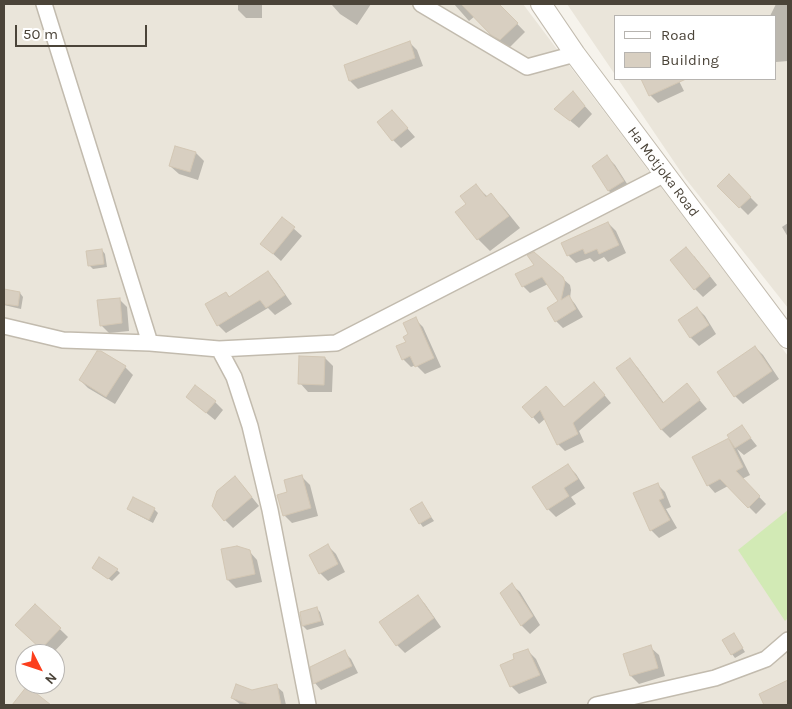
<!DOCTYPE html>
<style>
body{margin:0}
#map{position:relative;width:792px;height:709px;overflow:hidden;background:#f6f3ec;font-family:Karla,sans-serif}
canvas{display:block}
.frame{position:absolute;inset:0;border:5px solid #4b4439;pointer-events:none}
.legend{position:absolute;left:614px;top:15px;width:162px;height:65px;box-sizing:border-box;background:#fff;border:1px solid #b7b4b0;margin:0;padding:6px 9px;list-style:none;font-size:15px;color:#4b4439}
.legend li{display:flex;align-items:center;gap:10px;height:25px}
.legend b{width:25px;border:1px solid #b7b4b0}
.north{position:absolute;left:15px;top:644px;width:50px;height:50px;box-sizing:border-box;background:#fff;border:1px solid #b7b4b0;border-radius:50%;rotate:131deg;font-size:14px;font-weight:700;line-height:20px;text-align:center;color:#4b4439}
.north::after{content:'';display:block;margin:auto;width:18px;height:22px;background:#fc3f1d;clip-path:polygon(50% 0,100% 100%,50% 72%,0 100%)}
.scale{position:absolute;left:15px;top:25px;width:132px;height:22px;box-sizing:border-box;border:2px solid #4b4439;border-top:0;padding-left:6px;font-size:15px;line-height:18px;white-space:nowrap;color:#4b4439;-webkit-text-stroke:4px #fff;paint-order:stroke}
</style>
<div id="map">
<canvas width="792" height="709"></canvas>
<div class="frame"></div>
<ul class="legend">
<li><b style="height:6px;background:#fff"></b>Road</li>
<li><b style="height:14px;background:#d8cfc1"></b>Building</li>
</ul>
<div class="north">N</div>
<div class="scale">50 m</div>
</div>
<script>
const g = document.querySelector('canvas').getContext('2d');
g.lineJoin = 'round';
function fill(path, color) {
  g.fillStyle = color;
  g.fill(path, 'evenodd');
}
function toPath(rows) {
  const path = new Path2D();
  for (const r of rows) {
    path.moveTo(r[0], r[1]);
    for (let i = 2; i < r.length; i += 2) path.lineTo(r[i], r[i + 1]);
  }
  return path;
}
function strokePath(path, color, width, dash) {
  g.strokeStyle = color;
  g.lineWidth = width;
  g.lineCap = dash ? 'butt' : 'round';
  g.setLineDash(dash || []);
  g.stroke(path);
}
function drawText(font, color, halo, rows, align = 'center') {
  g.font = font + ' Karla,sans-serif';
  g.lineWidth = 5;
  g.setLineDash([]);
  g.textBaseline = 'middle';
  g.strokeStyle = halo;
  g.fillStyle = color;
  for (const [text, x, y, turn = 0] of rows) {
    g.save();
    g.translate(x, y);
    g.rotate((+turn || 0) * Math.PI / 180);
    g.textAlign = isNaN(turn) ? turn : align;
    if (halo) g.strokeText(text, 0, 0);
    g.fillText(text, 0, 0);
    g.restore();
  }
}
fill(toPath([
 [4,4,523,4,788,356,788,705,4,705],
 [25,654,55,654,55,684,25,684],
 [567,4,788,4,788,308,685,178,618,79,776,79,776,16,616,16,616,76]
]), '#eae5da');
fill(toPath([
 [788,510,788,618,785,621,738,550]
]), '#d2eab5');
fill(toPath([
 [238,4,262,4,262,18,246,18,238,10],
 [333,4,371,4,357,25,340,14,332,5],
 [454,4,490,4,492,6,494,4,498,4,525,32,509,48,500,42,475,16,469,21],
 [776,4,788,4,788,61,776,62,776,16,770,16],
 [409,42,417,50,423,66,358,89,350,81,345,65],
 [642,79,678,79,684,91,658,103,650,95],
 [573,93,592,114,579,128,556,109],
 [392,111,415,137,401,148,393,140],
 [176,148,196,153,204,161,198,180,179,174,170,166],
 [607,157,615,165,631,190,617,199,609,191,593,166],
 [729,176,758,205,748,215,719,186],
 [476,186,488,197,491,195,503,207,520,228,490,251,478,239,468,204],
 [283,219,302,236,281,261,262,244],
 [608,223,616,231,626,253,608,262,604,257,594,262,590,258,576,263,568,255],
 [788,223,788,237,782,227],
 [102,250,105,254,107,267,93,269,89,265],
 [694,256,717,285,703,297,695,289],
 [535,266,562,278,570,285,571,290,570,298,575,304,583,317,563,328,556,321,560,302,548,284,530,293,523,286],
 [268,273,276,281,292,304,275,315,268,308,226,333,218,325,226,293,231,298],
 [4,290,20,293,23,297,21,309,4,305],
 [119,299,127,307,129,331,109,333,101,325],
 [697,308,705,316,716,334,699,346,691,338,679,320],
 [415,319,423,327,441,367,425,374,416,365,411,367,403,359],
 [755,347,763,355,779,379,743,404,735,396],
 [325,358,333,366,332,392,308,392,300,383],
 [630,360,638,368,664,403,687,385,707,409,670,438,662,430,618,369],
 [125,367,133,375,115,404,88,388,80,380],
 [546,388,565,409,601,391,611,403,579,431,584,442,565,451,558,444,546,418,539,424,533,417],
 [187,397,215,402,223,410,215,420],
 [742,427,757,446,744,455,737,449,750,475,742,479,766,504,756,514,728,486,715,493,708,485,694,458,731,438],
 [568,466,576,474,585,488,571,497,576,504,556,517,548,509],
 [302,477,310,485,318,516,292,523,284,515,289,493],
 [657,484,665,492,671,507,666,509,677,528,659,538,651,530],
 [243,486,259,506,233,528,225,520],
 [422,504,434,521,423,527,420,523],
 [128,509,154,509,158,513,153,523,132,512],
 [328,546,336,554,345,572,328,581,320,573],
 [249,551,257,560,262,582,236,588,228,580],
 [93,568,117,570,120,573,112,581],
 [512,585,520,592,540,625,530,634,522,626,502,593],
 [417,596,425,604,441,627,405,653,397,645],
 [35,605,68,637,52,654,48,654,17,625],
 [316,608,320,612,324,625,307,630,303,626,301,613],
 [734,635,745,652,735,658,732,654],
 [650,647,659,655,665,676,639,684,631,676,625,654],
 [528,651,536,659,547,683,519,694,511,686,516,660],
 [344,652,351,659,358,673,321,690,315,683,312,668],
 [276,686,283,692,286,705,241,705,232,698,252,691]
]), '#0003');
const building = toPath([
 [461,4,499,4,518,23,500,40,491,35,461,4],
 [410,41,415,58,349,81,344,65,410,41],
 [641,79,686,79,649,96,641,79],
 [573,91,585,106,570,121,554,109,573,91],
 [392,110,408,128,392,141,377,122,392,110],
 [175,146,196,152,190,172,169,166,175,146],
 [607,155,624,181,608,191,592,166,607,155],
 [729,174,751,197,739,208,717,186,729,174],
 [476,184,486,197,491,193,509,216,477,240,455,212,466,204,460,196,476,184],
 [282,217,295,227,273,254,260,244,282,217],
 [608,222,619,245,599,254,597,249,585,254,583,249,567,256,561,243,608,222],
 [686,247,710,276,694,290,670,260,686,247],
 [102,249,104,264,88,266,86,251,102,249],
 [534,252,563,277,565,282,561,300,569,295,576,309,555,322,547,308,558,301,542,277,522,287,515,274,534,265,527,255,534,252],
 [268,271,285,295,266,308,260,300,217,326,205,304,226,292,229,297,268,271],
 [4,289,20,292,18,306,4,304,4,289],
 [120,298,122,323,100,326,97,300,120,298],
 [697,307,709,325,690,338,678,320,697,307],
 [416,317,434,358,415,367,410,356,402,360,396,346,406,342,403,337,408,334,403,323,416,317],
 [755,346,772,371,734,397,717,372,755,346],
 [97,351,101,351,126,366,106,397,79,380,97,351],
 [299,356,325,357,324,385,298,384,299,356],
 [630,358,663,403,687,383,700,400,661,430,616,368,630,358],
 [594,382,605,395,573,423,578,434,557,445,540,410,532,418,522,407,546,386,564,407,594,382],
 [195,385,216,401,206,413,186,397,195,385],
 [742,425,751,438,735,448,729,439,743,467,736,471,760,496,748,508,720,479,707,486,692,457,729,438,727,435,742,425],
 [568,464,578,479,564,488,569,496,547,510,532,487,568,464],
 [302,475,311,508,283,516,277,495,287,492,284,480,302,475],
 [235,476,252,497,224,521,212,506,217,491,235,476],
 [658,483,664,498,659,500,670,520,650,531,633,493,658,483],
 [133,497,155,508,149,520,127,509,133,497],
 [422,502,431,517,419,524,410,509,422,502],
 [328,544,338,564,319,574,309,555,328,544],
 [237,546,250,550,255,574,227,580,221,549,237,546],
 [99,557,118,569,108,579,92,568,99,557],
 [512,583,533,616,521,626,500,593,512,583],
 [418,595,434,618,396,646,379,622,418,595],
 [35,604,61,628,41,649,15,625,35,604],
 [317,607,321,621,302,626,300,612,317,607],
 [734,633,743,648,731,655,722,640,734,633],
 [651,645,658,668,630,676,623,654,651,645],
 [528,649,540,675,510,687,500,665,514,659,513,654,528,649],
 [345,650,352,666,313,684,310,667,345,650],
 [788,680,788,705,764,705,759,694,788,680],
 [236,684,252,690,277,684,281,705,252,705,231,698,236,684],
 [27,686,51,705,12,705,27,686]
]);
fill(building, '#d8cfc1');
strokePath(building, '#d3c7b4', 1);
const minor = toPath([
 [44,4,150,343],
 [421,4,527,67,575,54],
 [4,326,63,340,150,343,219,349,336,343,665,174],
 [219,349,234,377,250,426,270,510,308,705],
 [596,705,715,678,766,659,788,640]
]);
const tertiary = toPath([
 [541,4,575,54,788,338]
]);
strokePath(minor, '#c2bbae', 18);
strokePath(tertiary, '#c2bbae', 22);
strokePath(minor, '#fff', 15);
strokePath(tertiary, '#fff', 20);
drawText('14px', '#4b4439', '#fff', [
 ["Ha Motjoka Road",663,172,53]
]);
</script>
